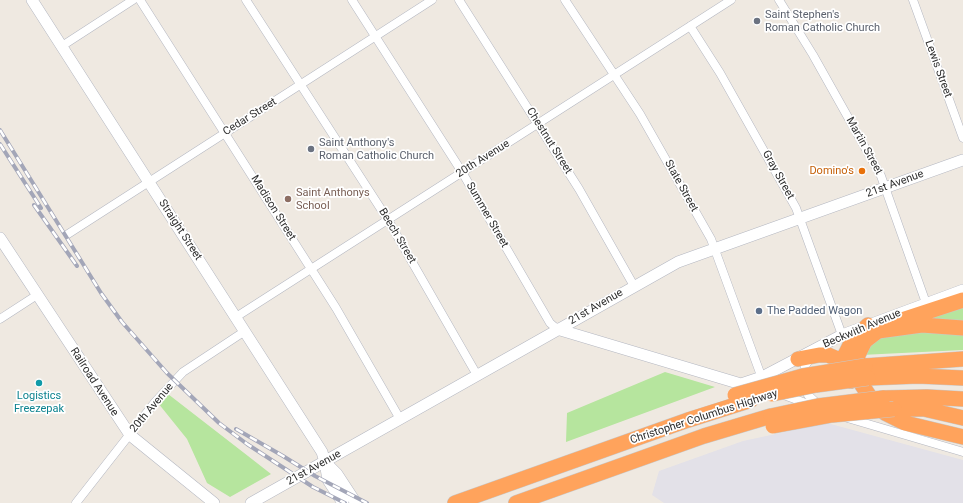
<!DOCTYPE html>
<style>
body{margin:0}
canvas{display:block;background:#efe9e1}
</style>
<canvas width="963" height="503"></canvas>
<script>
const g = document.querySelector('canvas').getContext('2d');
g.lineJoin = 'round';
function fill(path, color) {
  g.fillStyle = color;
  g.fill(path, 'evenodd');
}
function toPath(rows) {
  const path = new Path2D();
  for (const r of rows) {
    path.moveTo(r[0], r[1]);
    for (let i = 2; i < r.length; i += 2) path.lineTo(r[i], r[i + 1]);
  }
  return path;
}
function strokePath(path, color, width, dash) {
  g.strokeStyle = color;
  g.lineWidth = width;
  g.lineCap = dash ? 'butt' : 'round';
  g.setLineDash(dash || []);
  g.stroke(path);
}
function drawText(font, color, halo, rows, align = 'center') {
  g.font = font + ' Roboto,sans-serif';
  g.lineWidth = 3.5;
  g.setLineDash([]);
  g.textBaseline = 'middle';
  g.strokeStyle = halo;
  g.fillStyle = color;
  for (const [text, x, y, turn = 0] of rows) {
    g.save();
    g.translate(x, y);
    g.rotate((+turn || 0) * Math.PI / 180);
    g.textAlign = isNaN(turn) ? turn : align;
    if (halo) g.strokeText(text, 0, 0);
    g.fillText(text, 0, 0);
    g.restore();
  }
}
fill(toPath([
 [827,423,963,460,963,503,664,503,652,495,659,471,743,441]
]), '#e3e1e8');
fill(toPath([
 [963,304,963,322,915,319],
 [918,329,963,333,963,350,861,355,878,334],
 [665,372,715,387,566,442,567,413],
 [168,394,248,456,271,474,230,497,207,483,187,439,158,403]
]), '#b6e59e');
const street = toPath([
 [140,0,336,308,400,419],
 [246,0,388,220,477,375],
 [352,0,462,172,550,323,557,329],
 [459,0,579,189,634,286],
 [565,0,640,114,711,239,763,381],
 [779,0,813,55,881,176,926,303],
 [913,0,963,138],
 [690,26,720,73,796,208,842,335],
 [62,46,133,0],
 [68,234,432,0],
 [236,317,731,0],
 [0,319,37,295],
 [811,357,805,366,802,382,808,395,820,406],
 [781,394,811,405],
 [844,417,963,452],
 [76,503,155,402,183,372,245,331]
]);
const secondary = toPath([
 [32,0,322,452,325,462,328,480,343,503],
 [0,238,130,435,214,503],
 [557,329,741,384,762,377,842,335,963,290],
 [325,462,337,474,356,503],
 [251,503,678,262,963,160]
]);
const highway = toPath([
 [899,321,963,300],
 [963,328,922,325,878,331,865,341,858,355,857,362,858,373,862,385,872,400,885,413,905,423,963,437],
 [798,359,819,355,828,355,842,361,846,365],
 [865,366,963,359],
 [868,378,918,376,963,378],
 [851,381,846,365,845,355,853,339,868,325],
 [883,398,927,397,963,399],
 [894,409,924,409,963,418],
 [455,503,688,420,751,400],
 [516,503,704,436,771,416]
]);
strokePath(street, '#b4b7c1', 9);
strokePath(secondary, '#b4b7c1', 12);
strokePath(highway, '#c9c9c9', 16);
strokePath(street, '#fff', 8);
strokePath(secondary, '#fff', 11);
strokePath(highway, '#ffa35c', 15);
const rail = toPath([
 [0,130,101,293,122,322,167,373,219,423,247,444,313,487,345,503],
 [0,144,41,208],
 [34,205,77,266],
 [236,429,283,456,315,476,367,503]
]);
strokePath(rail, '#a3a6b8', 4);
strokePath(rail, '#fff', 2.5, [8]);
const highwayBridge = toPath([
 [772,394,816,385,868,378],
 [735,395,803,376,865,366],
 [771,416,818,406,883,398],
 [773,426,832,415,894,409]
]);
strokePath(highwayBridge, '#c9c9c9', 16, []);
strokePath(highwayBridge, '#ffa35c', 15);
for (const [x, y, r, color] of [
 [757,21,4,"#6b7280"],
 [311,149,4,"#6b7280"],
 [862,171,4,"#e8710a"],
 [288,199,4,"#8d6e63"],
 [759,311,4,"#5c6f8a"],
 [39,383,4,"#0f9aa8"]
]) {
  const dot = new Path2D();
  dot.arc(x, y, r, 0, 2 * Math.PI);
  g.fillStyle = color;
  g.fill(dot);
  strokePath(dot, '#fff', 1.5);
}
drawText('11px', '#5b616d', '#fff', [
 ["Saint Stephen's",765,15],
 ["Roman Catholic Church",765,28],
 ["Saint Anthony's",319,143],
 ["Roman Catholic Church",319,156]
], 'left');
drawText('11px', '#2e2e2e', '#fff', [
 ["Lewis Street",938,69,70],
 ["Cedar Street",250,117,-32],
 ["Chestnut Street",549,141,58],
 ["Martin Street",864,146,61],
 ["20th Avenue",483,159,-32],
 ["Gray Street",778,175,61],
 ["21st Avenue",895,184,-20],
 ["State Street",681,186,61],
 ["Madison Street",273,208,58],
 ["Summer Street",487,215,60],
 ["Straight Street",180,230,57],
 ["Beech Street",397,236,59],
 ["21st Avenue",596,307,-30],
 ["Beckwith Avenue",862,329,-23],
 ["Railroad Avenue",94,382,57],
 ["20th Avenue",152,408,-50],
 ["Christopher Columbus Highway",704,417,-18],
 ["21st Avenue",314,468,-29]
]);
drawText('11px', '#c56008', '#fff', [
 ["Domino's",854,171]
], 'right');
drawText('11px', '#785e54', '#fff', [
 ["Saint Anthonys",296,193],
 ["School",296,206]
], 'left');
drawText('11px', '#4e5e75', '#fff', [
 ["The Padded Wagon",767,311]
], 'left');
drawText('11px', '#0d838f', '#fff', [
 ["Logistics",39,396],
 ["Freezepak",39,409]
]);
</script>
